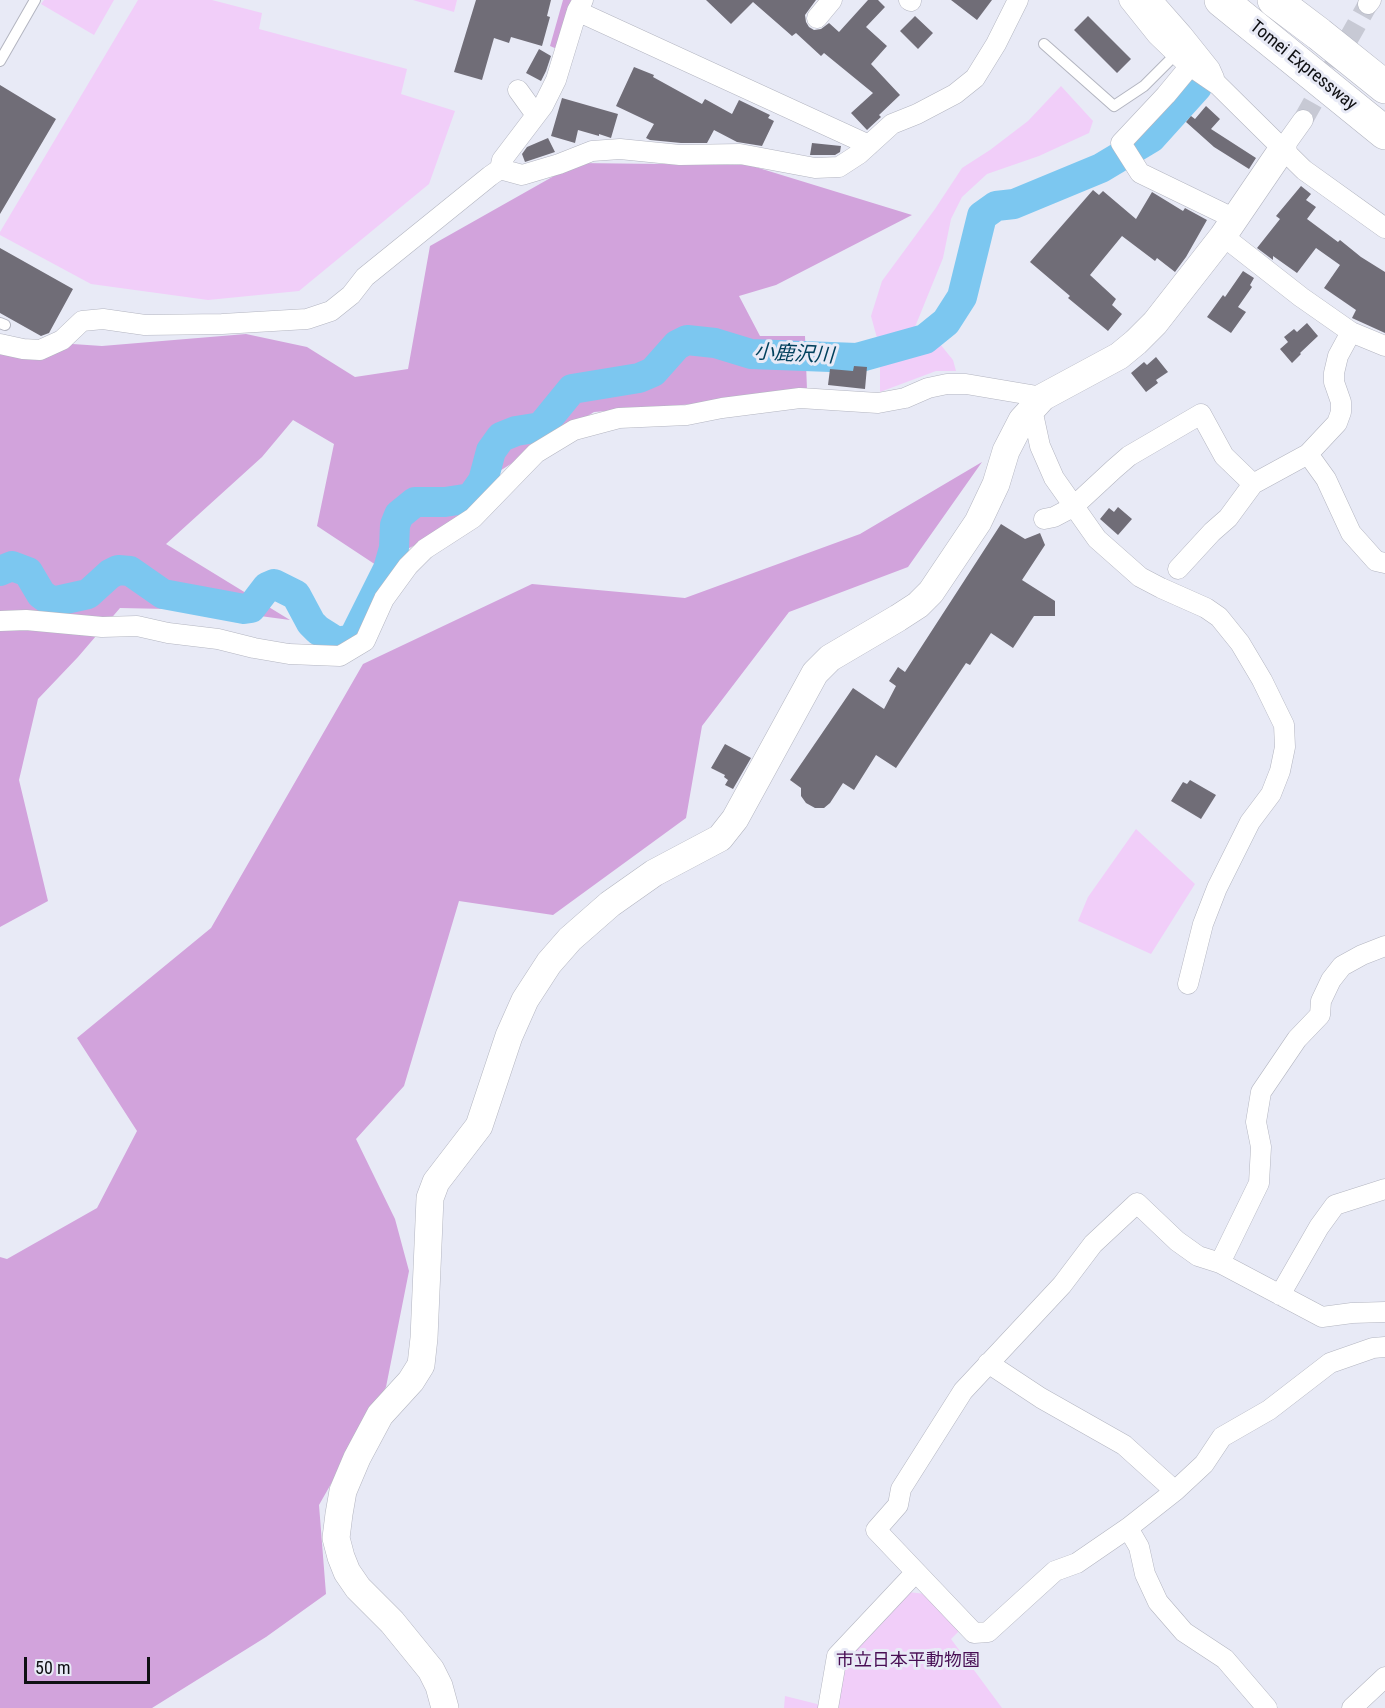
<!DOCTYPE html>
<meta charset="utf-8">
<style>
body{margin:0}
#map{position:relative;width:1385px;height:1708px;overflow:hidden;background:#e8eaf6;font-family:"Roboto Condensed",sans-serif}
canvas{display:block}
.scale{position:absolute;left:24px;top:1657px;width:126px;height:27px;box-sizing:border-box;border:3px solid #0f1013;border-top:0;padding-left:8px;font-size:18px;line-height:21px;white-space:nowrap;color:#0f1013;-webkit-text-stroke:4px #e8eaf6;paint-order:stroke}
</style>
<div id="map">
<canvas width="1385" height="1708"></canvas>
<div class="scale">50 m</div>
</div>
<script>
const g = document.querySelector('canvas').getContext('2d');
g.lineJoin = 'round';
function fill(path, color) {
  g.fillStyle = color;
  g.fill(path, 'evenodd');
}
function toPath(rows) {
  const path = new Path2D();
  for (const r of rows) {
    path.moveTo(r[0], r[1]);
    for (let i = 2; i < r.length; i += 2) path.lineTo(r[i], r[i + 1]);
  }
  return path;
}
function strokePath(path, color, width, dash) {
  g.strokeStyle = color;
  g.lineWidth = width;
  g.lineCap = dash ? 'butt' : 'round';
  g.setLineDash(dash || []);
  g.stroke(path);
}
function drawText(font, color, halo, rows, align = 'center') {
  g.font = font + ' "Roboto Condensed","Noto Sans JP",sans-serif';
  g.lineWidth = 6;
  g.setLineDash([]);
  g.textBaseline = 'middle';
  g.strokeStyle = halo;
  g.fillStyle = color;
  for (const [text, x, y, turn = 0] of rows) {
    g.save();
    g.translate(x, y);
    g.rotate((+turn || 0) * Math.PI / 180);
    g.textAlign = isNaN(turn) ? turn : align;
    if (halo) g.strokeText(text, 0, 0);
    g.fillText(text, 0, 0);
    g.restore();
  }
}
fill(toPath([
 [44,0,114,0,94,35,41,4],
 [138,0,212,0,262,13,259,29,407,69,401,94,455,111,429,184,299,291,208,300,91,284,0,235,0,232],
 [413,0,457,0,454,12],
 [1061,86,1093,121,1089,133,1039,156,987,174,962,197,951,219,943,258,915,327,877,338,871,316,882,281,935,209,962,168,990,150,1028,121],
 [936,339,953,360,956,371,936,371,880,392,880,356],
 [1136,829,1195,884,1151,954,1078,921,1088,897],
 [908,1592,926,1594,962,1628,951,1639,1002,1708,835,1708,844,1666,853,1647],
 [785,1696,833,1708,784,1708]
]), '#f1cef9');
fill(toPath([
 [563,0,574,0,557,49,550,46],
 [577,163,749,165,912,215,776,285,739,296,760,336,805,336,807,390,694,404,594,412,498,472,463,515,429,538,376,565,317,526,334,444,293,420,262,457,166,544,290,620,215,610,120,608,78,657,38,699,19,780,48,901,0,927,0,346,13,340,102,346,246,334,307,347,355,377,408,369,430,246],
 [982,462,908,567,789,612,702,726,686,818,553,915,459,901,404,1086,356,1139,395,1219,409,1271,386,1387,319,1505,326,1594,266,1637,152,1708,0,1708,0,1257,7,1259,97,1208,137,1131,77,1038,211,928,363,664,532,584,685,598,860,534]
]), '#d2a3dc');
strokePath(toPath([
 [0,571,12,566,28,572,41,594,52,602,88,594,110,574,118,570,130,571,163,594,244,609,251,608,267,587,274,584,296,595,311,623,318,630,337,642,353,639,388,569,394,548,395,525,399,515,415,502,445,502,471,498,483,481,491,451,501,437,516,431,541,427,572,389,639,378,653,372,677,345,687,340,715,343,751,354,857,358,925,339,946,322,962,297,982,216,996,206,1014,204,1101,168,1151,138,1197,87]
]), '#7cc7f0', 30);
fill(toPath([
 [476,0,551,0,547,16,550,17,542,46,511,37,509,43,494,38,482,80,454,72],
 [706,0,816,0,805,15,806,22,809,27,814,30,821,29,829,23,839,32,868,0,878,0,885,7,866,27,887,46,871,64,900,95,879,115,881,117,867,130,851,113,873,93,824,53,821,56,796,33,792,36,753,2,731,24],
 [951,0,992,0,977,20],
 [915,16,933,33,918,49,900,31],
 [1088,16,1131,59,1117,73,1074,30],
 [539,49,551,56,546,71,541,81,526,73],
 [634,67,654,75,653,77,702,104,705,99,732,114,739,100,770,115,768,118,774,121,762,146,737,142,714,130,707,143,681,143,650,140,646,138,654,124,616,106],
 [0,85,56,119,0,214],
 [562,98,618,114,611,138,599,134,599,136,578,130,575,143,551,136],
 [1206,106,1220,119,1211,129,1256,158,1249,169,1214,147,1186,122,1191,116,1195,119],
 [548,138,555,152,525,162,522,154,527,147],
 [812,143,841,146,840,152,835,155,810,155],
 [1301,186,1311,194,1306,200,1316,207,1307,219,1338,242,1340,240,1361,257,1385,272,1385,333,1352,318,1356,310,1324,288,1340,265,1316,248,1297,273,1273,256,1273,260,1257,248,1280,219,1276,216],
 [1093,190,1099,195,1103,191,1136,219,1152,192,1183,211,1185,208,1207,220,1186,257,1175,272,1157,258,1155,261,1122,236,1090,275,1116,299,1112,305,1122,314,1108,331,1068,298,1070,296,1030,262],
 [0,248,73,289,49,333,41,336,0,313],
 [1243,271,1254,278,1250,285,1252,287,1238,307,1246,312,1231,333,1207,317,1223,295,1225,297],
 [1307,323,1318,336,1300,353,1301,354,1292,363,1280,349,1288,342,1284,337,1294,329,1297,332],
 [1156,357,1168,372,1156,380,1158,383,1146,392,1131,373,1144,362,1147,365],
 [854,366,867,367,865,389,828,385,830,369,853,371],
 [1118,507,1132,519,1118,535,1100,519,1109,508,1114,512],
 [1001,524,1025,539,1040,533,1045,545,1022,580,1055,601,1055,616,1034,616,1013,648,991,633,970,665,966,663,896,768,876,755,854,790,843,783,830,803,824,808,815,808,806,803,801,796,801,788,790,780,853,688,884,709,896,686,889,681,898,667,905,672],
 [725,744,751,758,733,789,725,785,728,780,724,777,725,775,711,768],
 [1190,780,1216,795,1201,819,1171,801,1183,782,1187,784]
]), '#706d77');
strokePath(toPath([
 [1303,120,1368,4]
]), '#c7c9d4', 20, [20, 10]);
const lane = toPath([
 [1044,44,1114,106,1144,86,1176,54],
 [0,61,35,0],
 [0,323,5,325]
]);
const street = toPath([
 [909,0,911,1],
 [1129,0,1157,35,1186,63,1218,85,1304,170,1385,228],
 [1152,0,1182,34,1210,69,1214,78],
 [1368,4,1371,0],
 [577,11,869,145],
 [817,18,832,0],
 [1190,66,1166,95,1121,143,1140,173,1235,219],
 [518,90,536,115],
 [1283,148,1303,120],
 [500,169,522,175,559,164,592,151,620,149,680,155,740,154,815,168,839,167,859,154,892,124,917,114,955,94,975,78,996,44,1018,0],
 [1223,236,1301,297,1351,332,1385,346],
 [0,344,23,349,40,350,62,340,82,321,103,319,145,325,222,324,307,319,331,311,351,295,365,277,490,176,500,169,502,160,543,106,556,80,577,11,583,0],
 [1032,409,1040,446,1054,478,1097,539,1140,577,1161,588,1206,608,1219,617,1240,643,1262,680,1284,725,1285,747,1280,771,1271,794,1250,822,1217,888,1203,924,1188,984],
 [1308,454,1326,479,1351,533,1376,561,1385,563],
 [1044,519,1054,517,1073,507,1114,469,1129,456,1201,414,1224,456,1253,484],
 [1178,569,1212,532,1228,518,1253,484,1308,454,1337,423,1341,412,1341,402,1334,382,1334,373,1338,356,1351,332],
 [0,621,26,620,102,627,137,626,168,633,218,639,254,648,289,654,340,656,365,641,384,599,408,566,425,549,473,518,536,453,574,430,619,418,687,415,722,408,800,398,878,403,905,398,928,388,947,384,966,384,1043,397],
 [1220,1263,1259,1183,1261,1147,1256,1122,1261,1092,1297,1039,1320,1015,1321,1001,1331,980,1342,966,1362,955,1385,946],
 [1280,1295,1319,1227,1335,1205,1385,1189],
 [1385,1312,1352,1313,1322,1317,1220,1263,1198,1256,1177,1241,1137,1203,1093,1244,1062,1285,963,1391,901,1489,898,1505,876,1530,974,1633,988,1632,1055,1571,1077,1563,1128,1528,1175,1491,1204,1464,1222,1437,1269,1410,1330,1363,1373,1348,1385,1347],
 [988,1363,1041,1398,1124,1445,1175,1491],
 [1128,1528,1139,1547,1145,1574,1158,1602,1184,1632,1225,1659,1267,1708],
 [828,1708,837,1656,916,1572],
 [1352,1708,1385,1677]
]);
const secondary = toPath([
 [445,1708,439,1686,431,1670,392,1622,358,1588,347,1572,341,1557,336,1538,339,1514,343,1491,357,1458,380,1415,411,1381,421,1365,424,1338,430,1198,436,1182,479,1126,509,1036,525,1000,549,963,570,939,610,904,654,873,720,838,735,819,815,673,830,658,898,618,918,605,931,592,978,522,996,484,1006,451,1022,420,1043,397,1119,356,1136,342,1155,323,1223,236,1283,148]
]);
const highway = toPath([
 [1221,0,1385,133],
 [1274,0,1319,34,1385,87]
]);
strokePath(lane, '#b3b5c0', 12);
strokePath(street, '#b3b5c0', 21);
strokePath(secondary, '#b3b5c0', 28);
strokePath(highway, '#b3b5c0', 34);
strokePath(lane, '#fff', 10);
strokePath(street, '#fff', 20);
strokePath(secondary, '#fff', 27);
strokePath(highway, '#fff', 33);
drawText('18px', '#0f1013', '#e8eaf6', [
 ["Tomei Expressway",1303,66,39]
]);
drawText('18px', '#480e54', '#e8eaf6', [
 ["市立日本平動物園",908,1661]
]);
drawText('italic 20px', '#00405c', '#e8eaf6', [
 ["小鹿沢川",794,355,3]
]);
</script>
